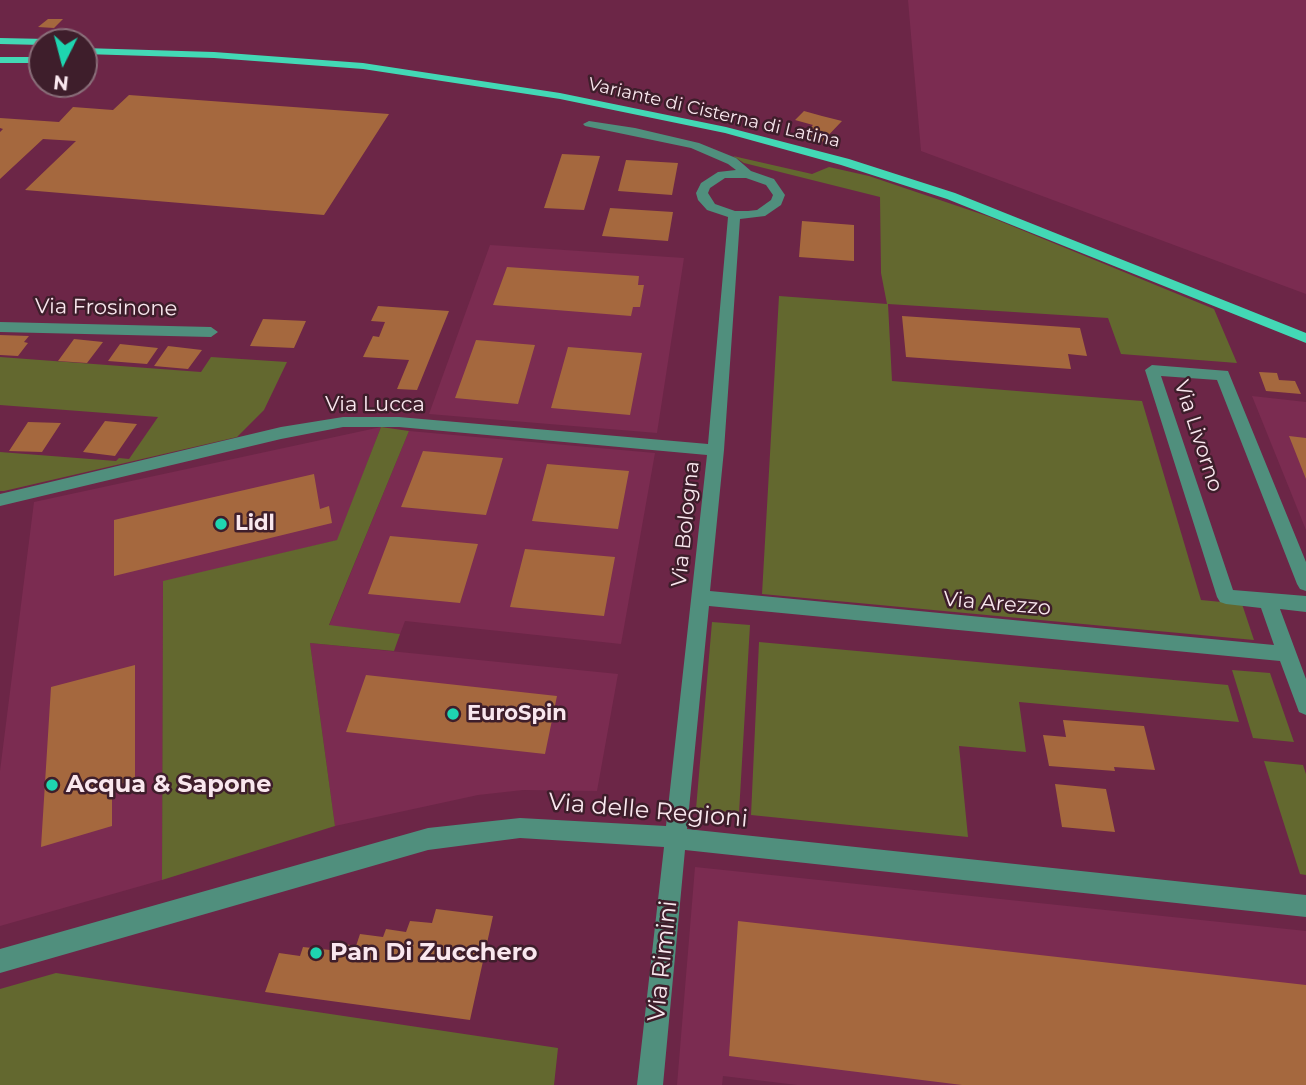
<!DOCTYPE html>
<style>
body{margin:0}
#map{position:relative;width:1306px;height:1085px;overflow:hidden;background:#6c2647;font-family:Montserrat,sans-serif}
canvas{display:block}
.north{position:absolute;left:28px;top:28px;width:70px;height:70px;box-sizing:border-box;background:#3e1e2b;border:2px solid #896e79;border-radius:50%;rotate:186deg;font-size:19px;font-weight:700;line-height:28px;text-align:center;color:#f9e7ee}
.north::after{content:'';display:block;margin:auto;width:24px;height:32px;background:#1ed5b0;clip-path:polygon(50% 0,100% 100%,50% 72%,0 100%)}
</style>
<div id="map">
<canvas width="1306" height="1085"></canvas>
<div class="north">N</div>
</div>
<script>
const g = document.querySelector('canvas').getContext('2d');
g.lineJoin = 'round';
function fill(path, color) {
  g.fillStyle = color;
  g.fill(path, 'evenodd');
}
function toPath(rows) {
  const path = new Path2D();
  for (const r of rows) {
    path.moveTo(r[0], r[1]);
    for (let i = 2; i < r.length; i += 2) path.lineTo(r[i], r[i + 1]);
  }
  return path;
}
function strokePath(path, color, width, dash) {
  g.strokeStyle = color;
  g.lineWidth = width;
  g.lineCap = dash ? 'butt' : 'round';
  g.setLineDash(dash || []);
  g.stroke(path);
}
function drawText(font, color, halo, rows, align = 'center') {
  g.font = font + ' Montserrat,sans-serif';
  g.lineWidth = 5;
  g.setLineDash([]);
  g.textBaseline = 'middle';
  g.strokeStyle = halo;
  g.fillStyle = color;
  for (const [text, x, y, turn = 0] of rows) {
    g.save();
    g.translate(x, y);
    g.rotate((+turn || 0) * Math.PI / 180);
    g.textAlign = isNaN(turn) ? turn : align;
    if (halo) g.strokeText(text, 0, 0);
    g.fillText(text, 0, 0);
    g.restore();
  }
}
fill(toPath([
 [908,0,1306,0,1306,294,921,151],
 [490,245,684,258,657,433,429,414],
 [1252,396,1306,402,1306,530],
 [381,427,338,540,163,582,162,880,0,926,0,771,34,502],
 [409,431,655,453,621,644,405,621,400,634,329,626],
 [310,643,618,674,597,791,523,790,478,795,335,826],
 [695,867,1306,931,1306,1085,797,1085,723,1076,722,1085,677,1085]
]), '#7b2c51');
fill(toPath([
 [733,156,812,174,829,167,869,176,990,217,1214,309,1237,363,1121,354,1108,318,888,304,892,381,1142,401,1201,600,1242,604,1254,640,762,594,779,296,887,304,881,273,880,197,744,163],
 [0,357,201,372,211,357,287,362,264,410,237,437,4,491,0,491,0,452,116,461,119,458,129,459,158,417,0,405],
 [381,427,409,431,329,625,400,634,394,651,310,643,335,826,162,880,163,581,337,540],
 [712,622,750,625,739,813,696,809],
 [759,642,1228,685,1239,722,1019,702,1026,752,959,746,968,837,751,815],
 [1232,670,1270,673,1294,742,1253,738],
 [1264,761,1303,765,1306,774,1306,875,1300,874],
 [56,973,558,1048,554,1085,0,1085,0,989]
]), '#63682f');
fill(toPath([
 [48,19,63,19,54,28,38,27],
 [129,95,389,114,324,215,25,190,76,141,43,139,0,179,0,132,3,129,0,128,0,118,59,122,73,107,113,110],
 [804,111,822,116,842,121,821,143,801,137,813,125,795,120],
 [562,154,600,156,584,210,544,208],
 [626,160,678,163,672,195,618,191],
 [610,208,673,212,668,241,602,236],
 [802,221,854,225,854,261,799,257],
 [507,267,639,276,638,285,644,285,640,307,633,307,631,316,493,305],
 [378,306,449,311,417,390,397,389,409,360,363,357,373,336,379,337,385,322,371,321],
 [902,316,1080,328,1087,356,1068,354,1071,369,906,357],
 [263,319,306,321,294,348,250,346],
 [0,335,29,336,24,342,28,343,18,356,0,355],
 [74,339,103,342,87,363,58,361],
 [476,340,535,345,518,404,455,398],
 [120,344,158,348,147,364,108,361],
 [168,346,202,350,188,369,154,366],
 [568,347,642,353,630,415,551,408],
 [1259,372,1277,373,1279,380,1295,381,1301,394,1266,391],
 [105,421,137,424,115,456,83,452],
 [28,422,61,423,42,452,9,451],
 [1289,436,1306,438,1306,479],
 [423,451,503,458,486,515,401,507],
 [547,464,629,471,618,529,532,521],
 [314,474,320,509,329,506,332,523,114,576,114,520],
 [390,536,478,544,460,603,368,594],
 [525,549,615,557,604,616,510,607],
 [135,665,135,780,112,786,112,826,41,847,51,687],
 [366,675,557,696,545,754,346,732],
 [1063,720,1144,726,1155,770,1114,767,1115,771,1049,766,1043,735,1066,737],
 [1055,784,1106,789,1115,832,1062,827],
 [436,909,493,916,470,1020,265,992,279,953,300,956,303,947,330,950,332,942,356,946,360,934,383,937,386,929,406,932,410,921,432,923],
 [738,921,1306,985,1306,1085,962,1085,729,1056]
]), '#a5683e');
fill(toPath([
 [589,121,635,128,699,143,736,158,751,171,774,179,785,195,781,205,765,216,740,219,724,450,710,591,1274,645,1261,608,1226,604,1220,602,1217,597,1145,370,1152,365,1228,371,1306,562,1306,591,1300,589,1297,584,1217,380,1161,376,1233,590,1306,596,1306,612,1280,609,1306,679,1306,715,1299,712,1280,661,709,606,687,829,1306,895,1306,917,685,850,663,1085,637,1085,664,847,520,838,428,850,0,973,0,949,428,828,520,818,666,826,707,455,399,427,343,427,281,439,0,506,0,494,281,427,343,417,399,417,708,444,728,217,707,210,698,200,696,193,701,183,718,172,736,170,728,164,691,148,585,126,583,124,589,121],
 [725,178,746,178,766,185,773,195,771,200,757,210,748,211,735,211,715,204,708,193,710,188,725,178],
 [0,322,211,327,218,332,211,337,0,332,0,322]
]), '#508f7d');
fill(toPath([
 [0,38,47,39,52,42,42,42,42,45,0,44,0,38],
 [84,48,214,52,363,63,560,93,726,127,849,159,955,193,1306,333,1306,343,947,199,841,165,725,133,560,99,363,69,214,58,84,54,84,48],
 [0,57,42,57,42,63,0,63,0,57]
]), '#43d8b5');
for (const [x, y, r, color] of [
 [221,524,7,"#1ed5b0"],
 [453,714,7,"#1ed5b0"],
 [52,785,7,"#1ed5b0"],
 [316,953,7,"#1ed5b0"]
]) {
  const dot = new Path2D();
  dot.arc(x, y, r, 0, 2 * Math.PI);
  g.fillStyle = color;
  g.fill(dot);
  strokePath(dot, '#3e1e2b', 2.5);
}
drawText('18px', '#f9e7ee', '#3e1e2b', [
 ["Variante di Cisterna di Latina",714,113,13]
]);
drawText('21px', '#f9e7ee', '#3e1e2b', [
 ["Via Frosinone",106,308,1],
 ["Via Lucca",375,405],
 ["Via Livorno",1198,436,72],
 ["Via Bologna",686,524,-84],
 ["Via Arezzo",997,604,5]
]);
drawText('bold 21px', '#f9e7ee', '#3e1e2b', [
 ["Lidl",235,524],
 ["EuroSpin",467,714]
], 'left');
drawText('bold 24px', '#f9e7ee', '#3e1e2b', [
 ["Acqua & Sapone",66,785],
 ["Pan Di Zucchero",330,953]
], 'left');
drawText('24px', '#f9e7ee', '#3e1e2b', [
 ["Via delle Regioni",648,811,5],
 ["Via Rimini",663,961,-84]
]);
</script>
